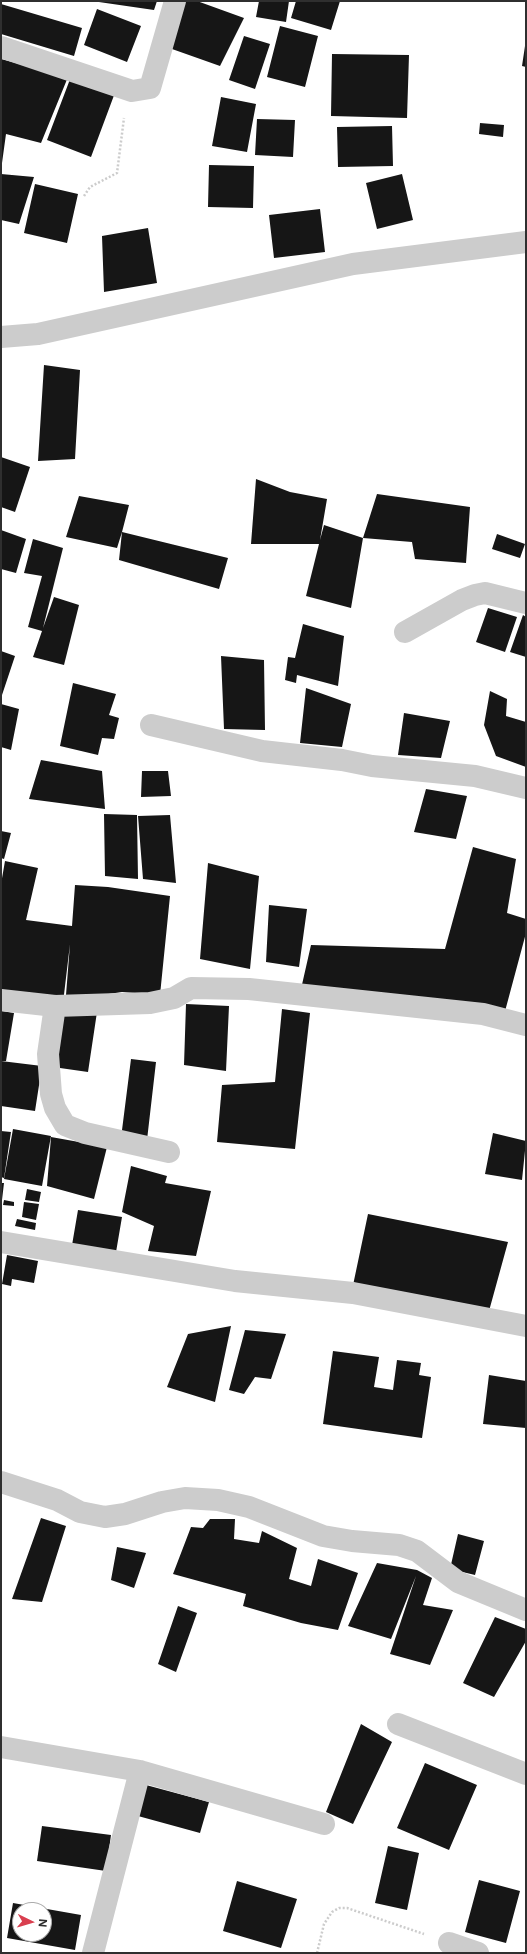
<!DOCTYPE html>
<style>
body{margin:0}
#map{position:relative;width:527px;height:1954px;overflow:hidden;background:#fff;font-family:Inter,sans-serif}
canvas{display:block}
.frame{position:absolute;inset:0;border:2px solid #2f2f2f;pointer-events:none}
.north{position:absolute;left:12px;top:1902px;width:40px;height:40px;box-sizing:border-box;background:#fff;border:1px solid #acacac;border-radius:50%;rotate:95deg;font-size:11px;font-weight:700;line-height:16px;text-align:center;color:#2f2f2f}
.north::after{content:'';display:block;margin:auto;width:14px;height:18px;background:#d93f4f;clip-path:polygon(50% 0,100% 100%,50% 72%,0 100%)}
</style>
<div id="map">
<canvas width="527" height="1954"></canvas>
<div class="frame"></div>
<div class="north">N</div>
</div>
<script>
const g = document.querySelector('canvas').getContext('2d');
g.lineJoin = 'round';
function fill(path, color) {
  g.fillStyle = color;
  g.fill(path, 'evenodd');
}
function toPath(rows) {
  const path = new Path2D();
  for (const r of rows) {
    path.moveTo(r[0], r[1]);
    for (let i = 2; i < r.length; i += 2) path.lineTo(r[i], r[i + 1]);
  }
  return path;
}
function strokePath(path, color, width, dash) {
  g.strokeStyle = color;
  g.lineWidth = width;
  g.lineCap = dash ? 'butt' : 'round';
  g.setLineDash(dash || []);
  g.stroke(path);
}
fill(toPath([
 [92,1,157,1,154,10],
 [184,1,197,1,244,18,220,66,172,49],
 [259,1,289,1,286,22,256,17],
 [296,1,340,1,331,30,291,18],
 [1,4,82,28,74,56,1,34],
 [97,9,141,26,127,62,84,45],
 [280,26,318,36,305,87,267,77],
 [244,36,270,44,255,89,229,80],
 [525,46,526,46,526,67,522,66],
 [332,54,409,55,407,118,331,116],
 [1,59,68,77,41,143,6,134,2,163],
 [72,74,116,90,91,157,47,140],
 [221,97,256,104,247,152,212,146],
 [257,119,295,120,293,157,255,155],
 [480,123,504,125,503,137,479,134],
 [392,126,393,166,338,167,337,127],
 [209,165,254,166,253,208,208,207],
 [1,174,34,177,19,224,1,220],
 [402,174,413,220,377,229,366,183],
 [35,184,78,194,67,243,24,233],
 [320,209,325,252,274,258,269,215],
 [148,228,157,283,104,292,102,236],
 [44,365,80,370,75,459,38,461],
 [1,457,30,467,15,512,1,507],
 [256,479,290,492,327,499,320,540,324,525,363,538,377,494,470,507,466,563,415,559,412,542,363,538,351,608,306,596,319,544,251,544],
 [79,496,129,505,122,532,228,558,219,589,119,560,122,532,117,548,66,537],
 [1,530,26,539,16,573,1,569],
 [497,534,525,544,520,558,492,549],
 [33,539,63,548,43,628,54,597,79,605,64,665,33,657,42,631,28,627,42,576,24,573],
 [488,608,517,617,505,652,476,642],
 [523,615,526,617,526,657,510,652],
 [303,624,344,636,338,686,297,675,296,683,285,680,288,657,295,658],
 [1,651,15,656,1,698],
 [221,656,264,660,265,730,224,729],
 [73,683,116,694,109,715,119,718,114,739,102,738,98,755,60,746],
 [306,688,351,704,342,747,300,743],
 [490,691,507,699,506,716,526,722,526,767,496,756,484,725],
 [1,704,19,709,11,750,1,747],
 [404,713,450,721,441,758,398,755],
 [41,760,102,771,105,809,29,799],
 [142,771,168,771,171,796,141,797],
 [426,789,467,796,456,839,414,832],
 [104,814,137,815,138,879,105,876],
 [170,815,176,883,143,879,138,816],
 [1,831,11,833,4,859,1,858],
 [473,847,516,859,507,913,526,919,526,933,504,1015,301,989,311,945,445,949],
 [5,861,38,868,26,920,72,926,75,885,108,887,170,896,160,995,122,992,88,997,66,995,70,944,63,1003,1,994,1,884],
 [208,863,259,876,250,969,200,959],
 [269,905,307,909,299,967,266,962],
 [186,1004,229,1006,226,1071,184,1065],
 [282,1009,310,1013,295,1149,217,1142,222,1085,275,1082],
 [1,1011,14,1013,6,1061,1,1061],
 [61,1012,97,1012,88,1072,53,1067],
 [131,1059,156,1062,147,1140,121,1138],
 [1,1061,42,1066,35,1111,1,1106],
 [13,1129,51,1136,42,1186,4,1179],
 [1,1131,11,1132,4,1178,1,1177],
 [493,1133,526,1141,522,1180,485,1174],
 [51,1137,107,1147,94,1199,47,1186],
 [131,1166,167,1176,165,1183,211,1191,196,1256,148,1251,154,1226,122,1212],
 [1,1183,4,1183,2,1200,1,1200],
 [27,1189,41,1192,39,1202,25,1200],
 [4,1200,14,1202,14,1206,3,1205],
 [24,1202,39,1204,36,1220,22,1217],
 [78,1210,122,1217,115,1258,71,1251],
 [368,1214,508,1242,489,1311,352,1290],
 [17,1219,36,1223,35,1230,15,1226],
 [7,1255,38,1261,34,1283,12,1279,11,1286,2,1284],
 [231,1326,215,1402,167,1387,188,1334],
 [245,1330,286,1334,271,1379,255,1377,244,1394,229,1390],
 [333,1351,379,1357,374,1387,393,1390,397,1360,421,1363,419,1375,431,1377,422,1438,323,1424],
 [489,1375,526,1381,526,1428,483,1424],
 [41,1518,66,1526,42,1602,12,1599],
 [210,1519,235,1519,234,1539,259,1543,262,1531,297,1548,289,1579,311,1586,318,1559,358,1573,338,1630,301,1623,243,1606,246,1594,173,1574,191,1527,203,1528],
 [458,1534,484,1541,475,1575,450,1569],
 [117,1547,146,1553,134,1588,111,1580],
 [377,1563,417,1570,432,1578,423,1605,453,1610,430,1665,390,1654,416,1576,391,1639,348,1626],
 [178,1606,197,1613,176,1672,158,1664],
 [495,1617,526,1629,526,1641,494,1697,463,1683],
 [361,1724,392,1742,353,1824,326,1812],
 [425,1763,477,1785,449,1850,397,1828],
 [146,1785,209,1802,200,1833,138,1816],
 [42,1826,111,1835,106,1871,37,1861],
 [388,1846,419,1853,407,1910,375,1903],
 [479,1880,520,1891,506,1943,465,1932],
 [237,1881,297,1899,281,1948,223,1931],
 [13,1903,81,1915,75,1950,7,1938],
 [20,1910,44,1910,44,1934,20,1934]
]), '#161616');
strokePath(toPath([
 [84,196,90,187,117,173,124,118],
 [317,1953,324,1924,332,1912,339,1908,347,1908,424,1934]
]), '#ccc', 2.5, [2, 2]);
strokePath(toPath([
 [1,47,132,91,150,88,175,1],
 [1,337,38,334,353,264,526,242],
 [405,632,462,600,475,595,485,593,526,603],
 [151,725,262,751,342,760,372,766,475,776,526,788],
 [1,1000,55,1006,150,1003,174,998,191,988,249,989,483,1014,526,1025],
 [55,1006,48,1054,51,1094,55,1108,65,1125,85,1133,169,1152],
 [1,1242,235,1281,353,1293,526,1326],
 [1,1482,57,1500,80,1512,105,1517,125,1514,162,1502,185,1498,218,1500,249,1507,323,1536,352,1541,399,1545,417,1551,458,1582,526,1610],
 [398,1724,526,1774],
 [1,1747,140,1771,324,1824],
 [449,1943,478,1953],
 [93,1953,140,1771]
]), '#ccc', 22);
</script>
